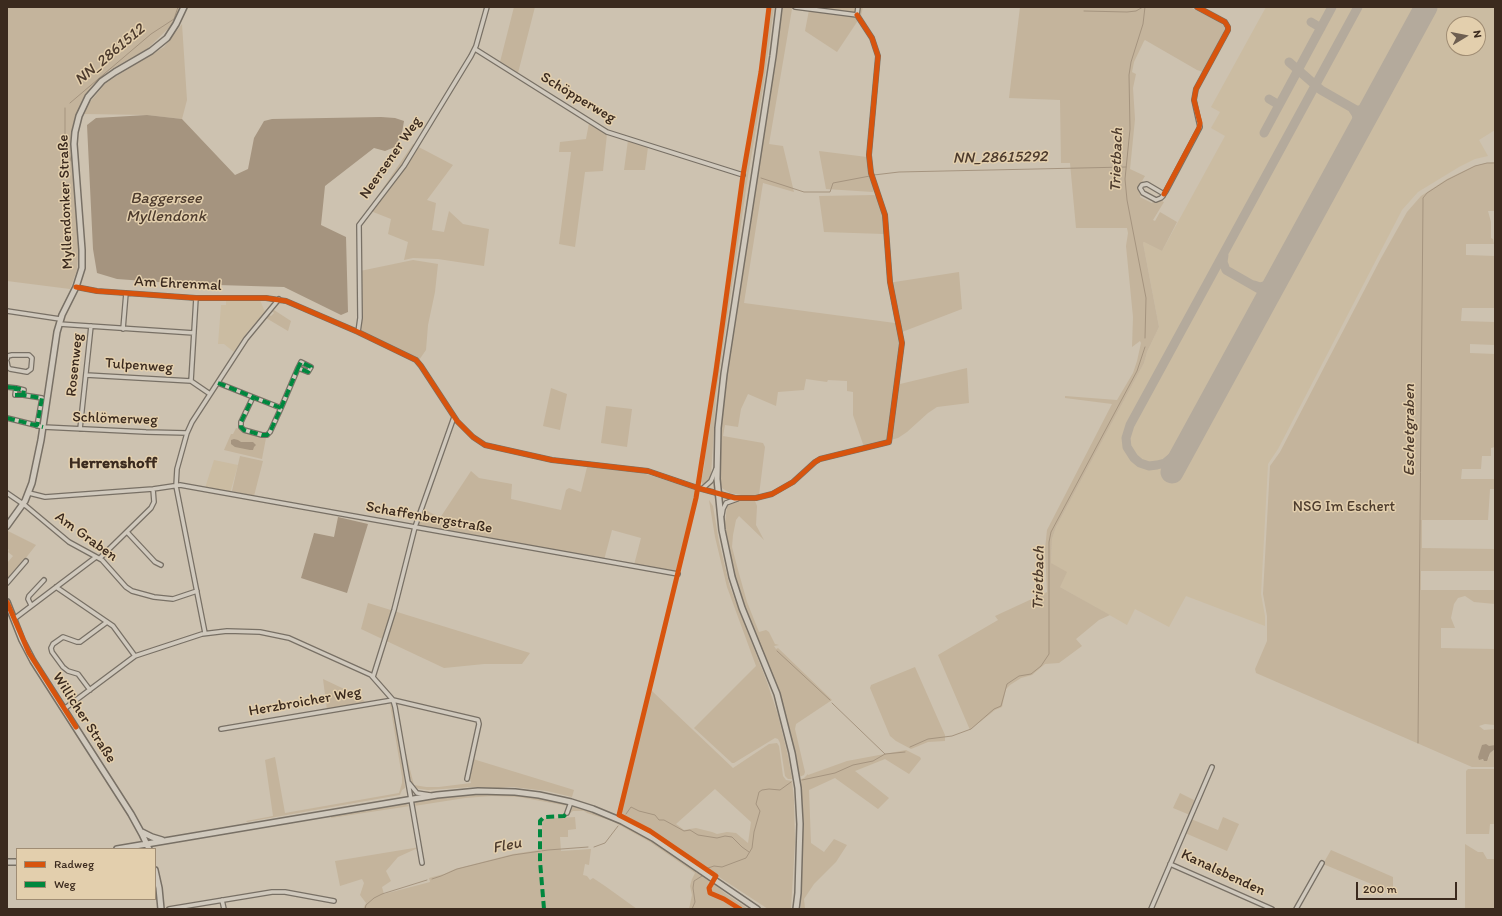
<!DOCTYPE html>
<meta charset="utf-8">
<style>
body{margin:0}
#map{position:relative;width:1502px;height:916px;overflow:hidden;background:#cdc2b0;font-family:Itim,sans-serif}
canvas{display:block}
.frame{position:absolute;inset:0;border:8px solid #3b2a1e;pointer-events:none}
.legend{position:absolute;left:16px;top:848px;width:140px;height:52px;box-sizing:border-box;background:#e3cfad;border:1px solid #a08d74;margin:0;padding:5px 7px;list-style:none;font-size:12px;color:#3b2a1e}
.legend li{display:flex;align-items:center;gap:8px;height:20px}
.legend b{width:20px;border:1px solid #a08d74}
.north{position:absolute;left:1446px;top:16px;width:40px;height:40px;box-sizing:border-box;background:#e3cfad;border:1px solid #a08d74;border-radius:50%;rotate:80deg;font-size:11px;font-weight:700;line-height:16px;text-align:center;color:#3b2a1e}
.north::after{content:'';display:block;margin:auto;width:14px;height:18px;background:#6e5f51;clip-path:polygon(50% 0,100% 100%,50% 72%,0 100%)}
.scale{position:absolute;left:1356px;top:882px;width:101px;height:18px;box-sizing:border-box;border:2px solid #3b2a1e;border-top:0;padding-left:5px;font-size:12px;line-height:14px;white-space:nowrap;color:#3b2a1e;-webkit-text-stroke:3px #e3cfad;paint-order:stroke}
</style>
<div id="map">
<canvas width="1502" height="916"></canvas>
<div class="frame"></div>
<ul class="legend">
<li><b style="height:5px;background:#d7540e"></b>Radweg</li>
<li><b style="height:5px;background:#00873e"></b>Weg</li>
</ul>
<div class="north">N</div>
<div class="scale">200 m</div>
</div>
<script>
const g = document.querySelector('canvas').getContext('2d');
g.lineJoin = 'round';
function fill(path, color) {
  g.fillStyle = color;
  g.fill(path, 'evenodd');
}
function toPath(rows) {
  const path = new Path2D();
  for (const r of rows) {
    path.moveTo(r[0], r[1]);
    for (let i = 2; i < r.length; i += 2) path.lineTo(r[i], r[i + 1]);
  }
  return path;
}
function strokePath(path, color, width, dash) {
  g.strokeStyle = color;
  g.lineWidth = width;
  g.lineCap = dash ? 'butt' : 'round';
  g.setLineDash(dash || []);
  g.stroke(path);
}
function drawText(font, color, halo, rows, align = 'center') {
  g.font = font + ' Itim,sans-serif';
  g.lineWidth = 3;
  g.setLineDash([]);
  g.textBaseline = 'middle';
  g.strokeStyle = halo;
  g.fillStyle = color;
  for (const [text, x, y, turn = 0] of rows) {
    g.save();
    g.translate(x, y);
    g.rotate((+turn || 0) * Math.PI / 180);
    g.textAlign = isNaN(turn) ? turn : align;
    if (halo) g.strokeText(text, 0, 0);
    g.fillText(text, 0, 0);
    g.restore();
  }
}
fill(toPath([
 [1266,7,1495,7,1495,130,1479,140,1488,156,1475,159,1459,167,1418,192,1402,210,1278,449,1268,464,1261,594,1265,616,1265,626,1186,596,1169,627,1135,609,1127,625,1060,587,1051,563,1052,539,1056,527,1144,363,1147,352,1159,327,1143,243,1144,242,1162,251,1225,136,1211,128,1220,112,1211,107],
 [1454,24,1478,24,1478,48,1454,48],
 [260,300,265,312,248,331,234,352,224,344,218,344,221,305,226,305,226,301],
 [214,460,238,465,230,493,205,488]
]), '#cbbca2');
fill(toPath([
 [7,7,181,7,172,25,147,49,108,71,92,86,81,104,73,124,71,145,79,243,77,270,70,289,7,281],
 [514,7,535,7,518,73,500,62],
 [772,7,774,7,764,82,748,176,716,395,711,476,710,480,703,485,701,481,704,468,713,371,725,300,743,175,770,12],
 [783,7,863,7,861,16,837,52,805,31,809,10,792,9,769,144,783,146,794,192,763,183,744,303,895,323,888,283,959,272,962,309,902,332,904,345,900,384,967,368,969,403,937,407,928,413,907,432,898,438,864,447,853,415,853,392,847,391,847,381,828,380,827,382,806,379,804,390,778,392,776,406,748,394,741,409,738,427,725,425,723,436,763,443,765,447,759,495,747,496,730,493,720,487,722,398,771,93,770,93,780,14,782,14],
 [1020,7,1190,7,1219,22,1224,26,1225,29,1203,72,1197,70,1145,40,1144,41,1134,62,1132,72,1136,74,1133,88,1135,119,1130,169,1145,176,1142,181,1144,182,1141,183,1139,187,1139,192,1141,194,1140,197,1152,203,1154,201,1160,200,1164,202,1153,220,1155,221,1160,212,1177,222,1162,251,1144,242,1143,243,1159,327,1147,352,1144,363,1056,527,1052,539,1051,563,1067,572,1060,587,1110,615,1099,620,1076,639,1082,646,1059,663,1045,664,1032,675,1021,678,1010,685,1006,689,1002,707,995,710,970,730,938,655,998,620,995,616,1047,592,1045,549,1047,530,1112,404,1065,398,1065,396,1117,400,1133,373,1137,361,1141,343,1140,341,1132,347,1133,317,1126,246,1128,233,1127,228,1076,228,1070,163,1061,163,1060,100,1009,98],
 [182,24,187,100,182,119,147,115,84,114,90,102,105,84,115,77,164,47],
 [589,123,607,134,603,171,585,172,575,247,559,244,571,152,559,152,560,142,586,139],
 [628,140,648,147,645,170,624,170],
 [413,144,453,165,427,200,436,203,432,230,444,232,449,211,463,224,489,229,484,266,438,259,413,258,404,260,408,242,388,234,391,219,368,210],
 [819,151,867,157,869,173,874,190,873,192,826,189],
 [1495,162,1495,211,1488,211,1491,222,1491,238,1493,239,1494,244,1466,244,1466,255,1495,256,1495,308,1462,308,1461,321,1495,322,1495,345,1470,344,1470,353,1495,354,1495,447,1491,448,1491,456,1482,456,1481,469,1462,469,1461,479,1495,479,1495,489,1490,489,1488,520,1422,520,1422,548,1495,549,1495,571,1421,571,1421,590,1495,590,1495,604,1474,602,1465,596,1458,598,1454,604,1451,618,1455,628,1441,628,1441,648,1495,649,1495,725,1485,724,1479,726,1484,730,1495,729,1495,745,1481,750,1478,757,1484,760,1489,758,1490,753,1495,749,1495,767,1472,767,1256,673,1255,669,1267,641,1267,616,1263,594,1270,466,1280,452,1380,260,1407,212,1421,196,1447,179,1474,166,1486,163],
 [874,195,878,198,883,215,884,234,824,232,819,196],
 [413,260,438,264,435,292,428,325,426,350,419,360,362,332,361,328,360,271],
 [274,310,291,321,288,331,266,318,269,315,271,316,274,313,272,311],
 [551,388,567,394,560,430,543,426],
 [606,406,632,409,627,447,601,443],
 [236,428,266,438,262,459,224,450,231,434,233,434],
 [240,456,263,461,254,496,232,491],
 [587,467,639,472,693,488,695,491,695,497,678,572,634,565,641,538,612,530,604,560,413,525,419,506,440,518,471,471,479,478,512,484,511,499,561,510,566,490,569,488,581,492],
 [709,500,713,506,719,542,730,587,767,682,778,715,788,756,792,779,788,779,785,776,780,743,778,739,775,738,734,763,732,763,694,728,756,666,727,587,715,537],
 [733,501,755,501,757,506,756,525,764,540,739,516,736,520,733,535,732,547,738,570,747,602,759,632,766,630,769,632,775,644,779,645,774,646,776,649,778,648,832,700,796,724,795,729,805,772,804,775,799,777,791,733,783,706,745,607,734,573,725,524,727,506],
 [8,531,36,545,7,582,7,563,13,556,8,552,9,550,7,548,7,533],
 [368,603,530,653,522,664,484,664,444,668,361,629],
 [915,667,945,735,945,741,928,742,911,749,896,741,890,736,870,688,871,685],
 [323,679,359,696,366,703,327,710],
 [652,691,733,768,769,744,777,743,779,746,783,776,786,780,792,781,794,800,795,842,791,909,768,909,655,835,620,815,650,693],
 [715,789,751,822,748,843,736,833,727,832,717,834,712,832,696,828,684,830,676,824],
 [391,703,394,712,404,774,405,788,402,790,400,795,247,822,246,821,273,816,265,760,275,757,285,813,399,793,402,783,402,777,390,704],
 [398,708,405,750,414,785,426,787,439,787,471,783,469,775,473,759,574,790,572,797,547,791,513,787,471,787,428,790,413,788,408,771],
 [906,750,920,757,921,759,909,774,885,759,855,771,889,798,878,809,835,778,809,790,811,843,824,852,834,839,847,845,836,862,814,884,804,899,805,909,801,909,802,842,799,780,804,778,808,774,808,775,847,761],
 [1468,769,1495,769,1495,824,1490,824,1489,834,1466,834,1466,771],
 [499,787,530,790,570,798,509,789,473,789,436,793,418,791,415,789,422,791,434,792,471,788],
 [491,793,507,793,537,797,568,804,568,806,519,797,492,796,465,798,414,806,416,802,419,801,462,795],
 [1180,793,1194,800,1195,802,1190,815,1173,808],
 [406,804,410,806,331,818,331,815],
 [573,804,616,820,652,841,690,866,696,871,696,873,699,873,709,881,707,890,709,895,722,898,739,909,689,909,692,895,690,886,692,879,695,873,650,842,612,821,587,813,584,811,573,811,570,813,569,812,572,805],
 [575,817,576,829,568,830,568,837,560,837,561,851,591,849,589,865,585,864,583,875,587,876,590,880,593,878,605,886,637,909,363,909,366,903,360,895,364,883,362,879,340,886,335,861,420,847,398,857,386,871,391,881,382,887,384,894,430,882,429,878,444,874,455,869,513,854,539,850,542,852,542,822,543,819],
 [1223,817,1239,824,1227,851,1185,833,1191,819,1218,830],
 [1465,844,1478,852,1483,852,1487,859,1495,859,1495,909,1465,909],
 [1331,850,1393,877,1393,893,1323,864],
 [714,884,725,893,748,909,742,909,726,899,711,893,710,887]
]), '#c4b49c');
fill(toPath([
 [147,115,182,119,235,175,248,169,254,138,264,121,272,119,381,117,395,118,404,121,402,133,395,147,385,151,374,148,325,186,321,225,346,237,348,312,341,315,284,287,185,284,117,279,97,273,93,249,87,125,96,118],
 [234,439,238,440,241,442,253,442,256,445,254,447,253,450,250,450,235,447,231,444,231,440],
 [338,517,368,524,347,593,301,578,314,533,334,537],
 [1486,744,1489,746,1495,745,1495,749,1490,753,1487,761,1484,761,1483,759,1479,760,1478,757,1482,745]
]), '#a5947f');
strokePath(toPath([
 [1145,7,1143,24,1131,62,1129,75,1130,129,1125,179,1127,200,1146,298,1145,338],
 [1084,11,1127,12,1136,11,1143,7],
 [70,103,151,34,174,19,178,7],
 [65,108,65,136,71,161],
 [874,175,899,172,1126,167],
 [761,178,804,192,830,192,833,183,870,176],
 [777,651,830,700],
 [832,703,885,754],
 [1418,743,1423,202,1423,198,1427,193,1447,180,1475,166,1487,163,1495,163],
 [910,747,928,739,952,736,971,729,994,709,1001,706,1007,684,1019,676,1031,674,1041,666,1049,654,1049,542,1051,532,1137,371,1145,347],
 [802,780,835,773,853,765,873,761,885,754,905,752],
 [626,814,631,807,639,811,655,815,659,820,664,820,684,831,690,830,698,835,717,838,725,836,732,837,742,847,749,852],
 [594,847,605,843,618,826],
 [708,868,714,866,722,867,746,858,752,848,754,832,760,811,756,804,759,792,762,790,769,789,780,790,791,782],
 [432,879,441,876,457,869,513,855,548,850,588,847],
 [365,909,366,905,374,898,382,894,427,880],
 [692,909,695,902,693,888,694,881,702,876]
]), '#a5947f', 1);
strokePath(toPath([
 [1311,22,1321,28],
 [1289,62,1321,90,1356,110,1366,110,1373,105],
 [1269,99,1279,105],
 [1352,108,1356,114,1358,120,1359,126,1356,136],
 [1264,133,1332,7],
 [1224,255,1223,262,1226,270,1261,290,1264,297,1263,306],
 [1254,285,1260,287,1267,285,1274,281,1280,275],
 [1189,441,1182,449,1165,463,1157,465,1149,466,1140,463,1134,458,1127,447,1126,438,1130,425,1358,7]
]), '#b4aa9c', 9);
strokePath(toPath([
 [1172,472,1426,7]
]), '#b4aa9c', 23);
const street = toPath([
 [795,7,857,15],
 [857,15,858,7],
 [475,49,607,132,743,175],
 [1164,194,1147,184,1142,185,1140,188,1143,193,1156,200,1161,198,1163,196,1164,194,1166,191,1200,127,1194,100,1196,89,1228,30,1228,27,1225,22,1197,7],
 [76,287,97,291,196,298,266,298,286,301,358,332,416,360,421,366,457,421,473,437,485,445,552,460,648,471,698,488,735,498,756,498,772,494,793,482,815,462,820,459,889,442,902,343,890,282,885,215,871,173,869,155,878,56,872,38,857,15],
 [196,298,191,381,210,394],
 [7,311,60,319],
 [59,324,194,333],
 [123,329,126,293],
 [358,332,360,318,359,225,404,166,471,56,476,46,487,7],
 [7,359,8,356,12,355,29,355,32,358,31,369,27,372,10,369,8,367,7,362],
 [86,375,191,381],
 [218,383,253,397,281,408,270,432,267,435,262,435,244,430,241,427,241,422,253,397],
 [7,387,16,388],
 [23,395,15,395,16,388,24,390,23,395,42,398,37,426],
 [281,408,298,368,308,372,311,367,301,362,298,368],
 [7,418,43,427,146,432,187,433],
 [80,429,91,326],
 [702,489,711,481,716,469],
 [7,493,26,506,69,542,102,560,126,587,132,591,154,597,173,599,197,591],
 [29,493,45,497,153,489,180,485,678,574],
 [722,515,723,509,726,503,737,499],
 [127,532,155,562,161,565],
 [100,558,151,508,154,502,153,489],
 [7,583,26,561],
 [56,587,113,626,135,656],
 [31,605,28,599,29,596,44,580],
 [14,619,96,557],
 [205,633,176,486,177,469,187,433,192,422,246,339,279,299],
 [373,677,394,610,415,527,454,417],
 [90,690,78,674,68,671,63,667,52,652,51,648,53,644,63,637,77,642,80,642,107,622],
 [64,709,135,656,202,634,227,631,260,632,289,638,371,675,393,700,395,707,422,863],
 [221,729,393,700,478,720,479,724,467,779],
 [409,783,417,793,430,795],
 [567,813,571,802],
 [1170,864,1272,909],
 [222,900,224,909],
 [169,909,272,892,285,892,334,901],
 [1151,909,1212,767],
 [1296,909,1322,863]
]);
const secondary = toPath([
 [779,7,773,56,724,374,718,428,717,479,722,530,732,577,742,608,777,694,792,753,798,788,800,824,798,893,796,909],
 [7,526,25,501,32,483,41,440,57,332,62,315,76,287,82,268,82,250,74,144,75,132,79,116,88,97,102,81,115,72,151,51,167,38,176,24,184,7],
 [7,602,22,640,33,661,131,814,142,834,149,849],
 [142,832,152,837,162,840],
 [117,849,437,795,478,791,515,792,539,795,571,802,593,809,622,821,653,838,757,909],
 [7,862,17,862],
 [155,870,159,888,161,909]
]);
strokePath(street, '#787065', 6);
strokePath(secondary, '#787065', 8);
strokePath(street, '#d0c9bd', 3.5);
strokePath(secondary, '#d0c9bd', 5);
strokePath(toPath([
 [218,383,253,397,281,408,270,432,267,435,262,435,244,430,241,427,241,422,253,397],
 [7,387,16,388],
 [23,395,15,395,16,388,24,390,23,395,42,398,37,426],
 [281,408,298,368,308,372,311,367,301,362,298,368],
 [7,418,43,427],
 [544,909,540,861,540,821,544,817,564,816,567,813]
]), '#00873e', 4, [8, 4]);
strokePath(toPath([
 [1164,194,1199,128,1200,123,1194,100,1196,89,1228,30,1228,27,1225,22,1197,7],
 [76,287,97,291,196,298,266,298,286,301,358,332,416,360,421,366,457,421,473,437,485,445,552,460,648,471,698,488,735,498,756,498,772,494,793,482,815,462,820,459,889,442,902,343,890,282,885,215,871,173,869,155,878,56,872,38,857,15],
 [7,602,29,653,76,727],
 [740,909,724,899,710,893,709,888,716,876,650,831,619,815,696,498,716,371,743,175,761,72,769,7]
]), '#d7540e', 5);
drawText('15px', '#3b2a1e', '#e3cfad', [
 ["Schöpperweg",578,98,31],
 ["Neersener Weg",391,158,-55],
 ["Myllendonker Straße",66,202,-92],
 ["Am Ehrenmal",178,284,3],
 ["Rosenweg",75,365,-84],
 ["Tulpenweg",139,366,4],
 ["Schlömerweg",115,419,2],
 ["Schaffenbergstraße",429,518,10],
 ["Am Graben",86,537,36],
 ["Herzbroicher Weg",305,702,-10],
 ["Willicher Straße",84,718,57],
 ["Kanalsbenden",1223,873,25]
]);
drawText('15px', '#4e3d2e', '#e3cfad', [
 ["NSG Im Eschert",1344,507]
]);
drawText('italic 16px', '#4d3b2d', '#e3cfad', [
 ["NN_2861512",110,55,-40],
 ["NN_28615292",1000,158,-1],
 ["Trietbach",1117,160,-88],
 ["Baggersee",166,199],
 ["Myllendonk",166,217],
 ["Eschetgraben",1410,430,-90],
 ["Trietbach",1039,578,-89],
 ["Fleu",507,846,-11]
]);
drawText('bold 17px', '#3b2a1e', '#e3cfad', [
 ["Herrenshoff",113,464]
]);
</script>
